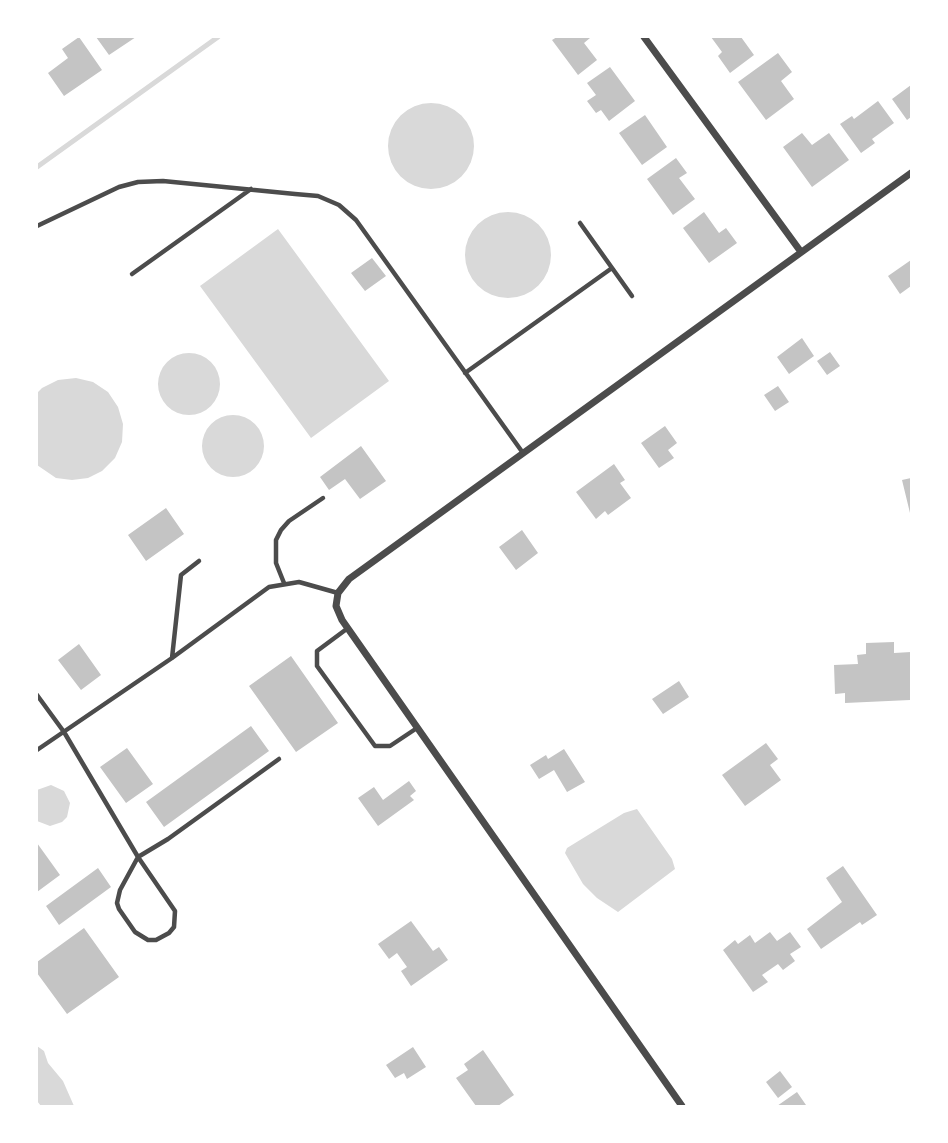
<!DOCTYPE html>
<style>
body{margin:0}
#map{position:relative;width:948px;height:1143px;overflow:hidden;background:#fff;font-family:"Work Sans",sans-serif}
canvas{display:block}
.frame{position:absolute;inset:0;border:38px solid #fff;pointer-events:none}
</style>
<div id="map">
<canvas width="948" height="1143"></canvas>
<div class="frame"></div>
</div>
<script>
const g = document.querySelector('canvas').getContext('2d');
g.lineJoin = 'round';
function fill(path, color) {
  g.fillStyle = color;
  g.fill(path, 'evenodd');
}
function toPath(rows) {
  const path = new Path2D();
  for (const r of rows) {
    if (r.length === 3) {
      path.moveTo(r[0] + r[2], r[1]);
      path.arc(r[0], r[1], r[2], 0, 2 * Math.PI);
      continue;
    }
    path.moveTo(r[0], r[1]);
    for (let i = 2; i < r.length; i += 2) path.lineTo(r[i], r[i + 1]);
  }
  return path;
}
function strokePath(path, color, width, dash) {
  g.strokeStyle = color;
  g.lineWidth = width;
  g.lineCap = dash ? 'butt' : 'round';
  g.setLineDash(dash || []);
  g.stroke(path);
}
fill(toPath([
 [431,146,43],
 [508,255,43],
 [278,229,389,381,311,438,200,286],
 [189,384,31],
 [76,378,93,382,108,392,118,407,123,424,122,442,115,458,102,471,88,478,72,480,56,478,37,465,37,393,42,388,58,380],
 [233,446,31],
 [51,785,64,791,70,803,67,817,62,822,50,826,37,821,37,790],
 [637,809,672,859,675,869,618,912,597,898,583,884,565,853,567,848,624,813],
 [37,1046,44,1051,48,1063,63,1081,74,1106,41,1106,37,1101]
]), '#d9d9d9');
strokePath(toPath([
 [37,167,218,37]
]), '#d9d9d9', 5);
fill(toPath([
 [79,37,102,70,64,96,48,73,68,58,62,49],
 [96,37,136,37,109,55],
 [557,37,589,37,590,38,584,43,597,60,578,75,552,40],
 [711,37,741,37,754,55,730,73,718,56,722,52],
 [778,53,792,72,781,81,794,99,766,120,738,82],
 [610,67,635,101,609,121,601,110,596,113,587,101,596,95,587,83],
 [911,85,911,117,907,120,892,99],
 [878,101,894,123,872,139,875,143,861,153,840,124,852,116,854,119],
 [645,115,667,147,642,165,619,133],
 [802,133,812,145,829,133,849,160,812,187,783,147],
 [676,158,687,173,679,178,695,199,673,215,647,179],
 [704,212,719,233,726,228,737,243,709,263,683,228],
 [372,258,386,276,365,291,351,273],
 [911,260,911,286,900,294,888,276],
 [802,338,814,356,789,374,777,357],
 [830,352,840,366,827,375,817,361],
 [778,386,789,402,775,411,764,395],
 [665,426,677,443,668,450,674,458,659,468,641,443],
 [361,446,386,481,360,499,345,479,329,490,320,477],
 [614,464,625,480,620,483,631,498,608,515,605,511,596,519,576,492],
 [911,478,911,513,910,513,902,480],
 [166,508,184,534,146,561,128,535],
 [522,530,538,553,516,570,499,547],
 [894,642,894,653,911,652,910,700,845,703,845,693,835,694,834,665,858,664,857,655,866,654,866,643],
 [79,644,101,675,81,690,58,660],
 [291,656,338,723,296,752,249,686],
 [679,681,689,697,663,714,652,699],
 [251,726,269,751,164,827,146,802],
 [766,743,778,759,770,765,781,780,745,806,722,775],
 [127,748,153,784,126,803,100,767],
 [564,749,585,782,567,792,554,770,539,779,530,765,546,755,548,759],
 [409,781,416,791,410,796,414,800,378,826,358,798,374,787,383,800],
 [37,843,60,875,37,892],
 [843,866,877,915,862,925,860,922,821,949,807,929,842,902,826,878],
 [98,868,111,887,59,925,46,906],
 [411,921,433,951,439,947,448,960,411,986,401,971,407,967,397,953,389,959,378,944],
 [84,928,119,977,67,1014,37,973,37,962],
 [770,932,777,941,790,932,801,947,790,954,795,961,783,970,778,964,762,975,768,982,753,992,723,950,735,940,738,944,750,935,755,943],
 [413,1047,426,1067,407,1079,404,1073,395,1078,386,1065],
 [483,1050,514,1095,498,1106,476,1106,456,1078,468,1070,464,1064],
 [780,1071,792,1087,778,1098,766,1082],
 [797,1092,806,1105,805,1106,777,1106]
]), '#c4c4c4');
strokePath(toPath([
 [580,223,632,296],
 [37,226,119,187,138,182,163,181,295,194,318,196,339,205,356,220,523,453],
 [132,274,251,189],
 [465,373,612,268],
 [284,583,276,563,276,540,281,530,289,521,323,498],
 [348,628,317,651,317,666,375,746,390,746,417,728],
 [172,658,181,575,199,561],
 [37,695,64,732,138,857,175,911,174,927,169,933,156,940,148,940,135,932,119,909,117,903,120,890,138,857,168,839,279,759],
 [37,750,172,658,269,587,299,582,338,593]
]), '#4c4c4c', 4.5);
strokePath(toPath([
 [644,37,801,252],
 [682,1106,342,620,336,606,338,593,349,579,911,173]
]), '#4c4c4c', 7);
</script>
